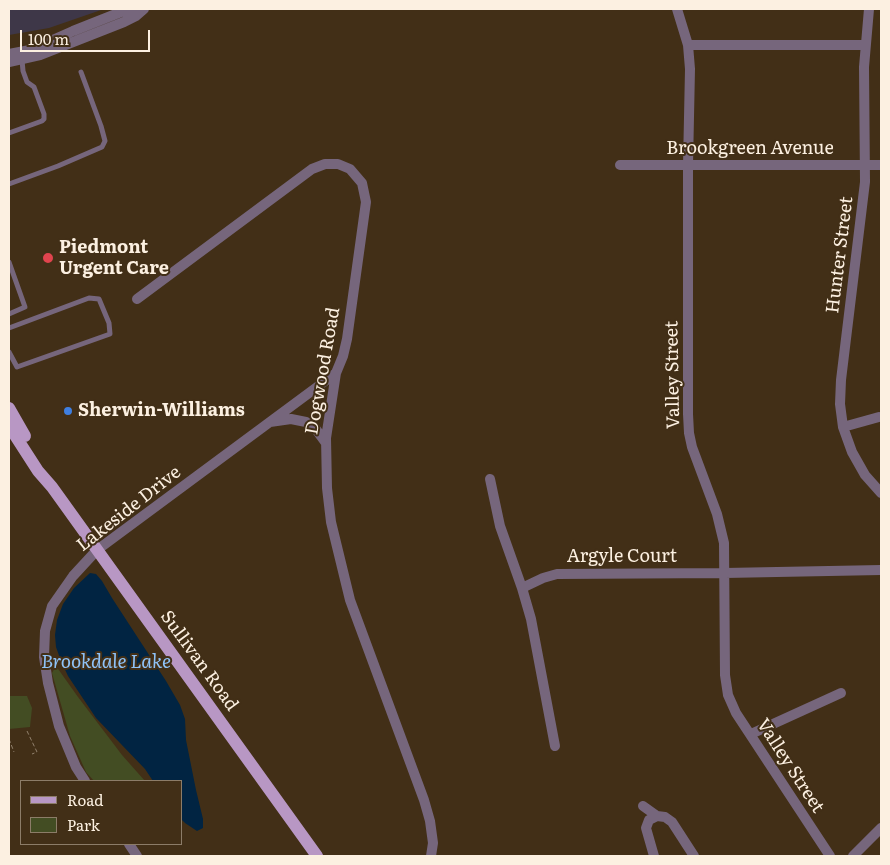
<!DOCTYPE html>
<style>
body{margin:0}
#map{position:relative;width:890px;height:865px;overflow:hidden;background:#422f17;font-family:Literata,serif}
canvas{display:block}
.frame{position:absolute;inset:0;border:10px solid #fcf0e1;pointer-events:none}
.legend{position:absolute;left:20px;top:780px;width:162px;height:65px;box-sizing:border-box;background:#422f17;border:1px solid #8c7c68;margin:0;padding:6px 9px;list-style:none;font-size:15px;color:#fcf0e1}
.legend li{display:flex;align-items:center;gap:10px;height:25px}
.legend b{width:25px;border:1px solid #8c7c68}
.scale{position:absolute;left:20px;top:30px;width:130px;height:22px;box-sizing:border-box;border:2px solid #fcf0e1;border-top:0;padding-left:6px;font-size:15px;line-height:18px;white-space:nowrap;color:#fcf0e1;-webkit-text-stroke:4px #422f17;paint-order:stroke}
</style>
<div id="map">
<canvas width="890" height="865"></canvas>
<div class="frame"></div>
<ul class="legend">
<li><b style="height:6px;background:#b897c4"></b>Road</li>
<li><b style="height:14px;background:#434d23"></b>Park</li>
</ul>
<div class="scale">100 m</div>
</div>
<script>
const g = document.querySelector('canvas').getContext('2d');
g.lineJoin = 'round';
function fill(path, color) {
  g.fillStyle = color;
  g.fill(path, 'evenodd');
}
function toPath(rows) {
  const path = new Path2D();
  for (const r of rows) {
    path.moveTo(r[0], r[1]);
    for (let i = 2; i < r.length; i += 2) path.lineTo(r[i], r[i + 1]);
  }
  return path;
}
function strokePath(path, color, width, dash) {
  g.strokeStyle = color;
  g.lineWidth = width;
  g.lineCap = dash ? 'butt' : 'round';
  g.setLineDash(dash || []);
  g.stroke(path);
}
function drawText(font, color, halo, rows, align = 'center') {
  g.font = font + ' Literata,serif';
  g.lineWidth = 4;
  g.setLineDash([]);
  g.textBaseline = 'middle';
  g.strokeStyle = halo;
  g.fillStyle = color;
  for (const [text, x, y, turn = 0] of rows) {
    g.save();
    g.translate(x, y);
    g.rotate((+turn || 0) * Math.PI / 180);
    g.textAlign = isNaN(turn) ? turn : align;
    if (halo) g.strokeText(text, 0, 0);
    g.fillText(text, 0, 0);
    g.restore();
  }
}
fill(toPath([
 [9,9,104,9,49,28,9,35]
]), '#3e3748');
fill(toPath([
 [56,666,78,697,122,755,145,781,94,781,86,772,70,736,52,673],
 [10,696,27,696,32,708,30,727,9,729,9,697]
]), '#434d23');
fill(toPath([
 [90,573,96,574,102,581,112,598,166,681,180,705,185,719,186,740,196,790,203,819,203,828,197,831,185,823,181,819,181,781,153,781,145,769,96,718,68,676,61,661,56,647,55,635,57,620,63,604,74,588]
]), '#012442');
strokePath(toPath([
 [27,731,37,752,32,754],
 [9,739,14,752]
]), '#92826e', 1, [4, 2.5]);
strokePath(toPath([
 [9,133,42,121,44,119,44,114,34,87,27,82,23,71,22,60],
 [9,184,58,166,102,147,105,141,101,126,81,72],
 [9,262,25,307,9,314],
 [9,328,89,298,99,299,109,323,110,334,17,367,9,352]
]), '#76667c', 5);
strokePath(toPath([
 [677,9,688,45,690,69,688,165,688,414,689,433,692,447,717,514,724,543,725,675,728,695,736,713,830,856],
 [869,9,864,67,865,182,841,380,840,404,843,427,852,452,865,475,881,493],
 [688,45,865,45],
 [9,54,30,50,73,31,121,12,136,9],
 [9,62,40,55,124,22,136,16,144,9],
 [620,165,881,165],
 [137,299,312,169,325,164,338,164,350,169,362,183,366,202,347,339,343,356,336,373,326,438,327,488,331,522,350,600,424,800,430,821,433,843,431,856],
 [270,422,291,419,306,422,315,428,326,443],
 [843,427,879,417],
 [490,479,500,526,522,588,531,619,555,746],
 [522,588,543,578,557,574,725,573,881,570],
 [751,734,841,693],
 [85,781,76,767,59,726,48,683,44,657,45,631,52,606,73,576,97,550,336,373],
 [643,806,657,816,665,817,672,822,694,856],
 [129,844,137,856],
 [654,856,646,828,649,820,657,816],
 [853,856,881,828]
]), '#76667c', 10);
strokePath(toPath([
 [9,408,25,436],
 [9,426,38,471,52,487,317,856]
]), '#b897c4', 12);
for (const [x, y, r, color] of [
 [48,258,6,"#e0444e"],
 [68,411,5,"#3f7fe0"]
]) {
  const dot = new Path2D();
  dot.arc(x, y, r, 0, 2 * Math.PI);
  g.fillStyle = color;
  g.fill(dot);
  strokePath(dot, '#422f17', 2);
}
drawText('18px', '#fcf0e1', '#422f17', [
 ["Brookgreen Avenue",750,149],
 ["Hunter Street",840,255,-83],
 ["Dogwood Road",323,371,-80],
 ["Valley Street",673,375,-91],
 ["Lakeside Drive",129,509,-38],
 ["Argyle Court",622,557],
 ["Sullivan Road",199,661,54],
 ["Valley Street",790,766,57]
]);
drawText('bold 18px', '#fcf0e1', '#422f17', [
 ["Piedmont",59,248],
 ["Urgent Care",59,269],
 ["Sherwin-Williams",78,411]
], 'left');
drawText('italic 19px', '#8fc3f8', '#422f17', [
 ["Brookdale Lake",106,662]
]);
</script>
